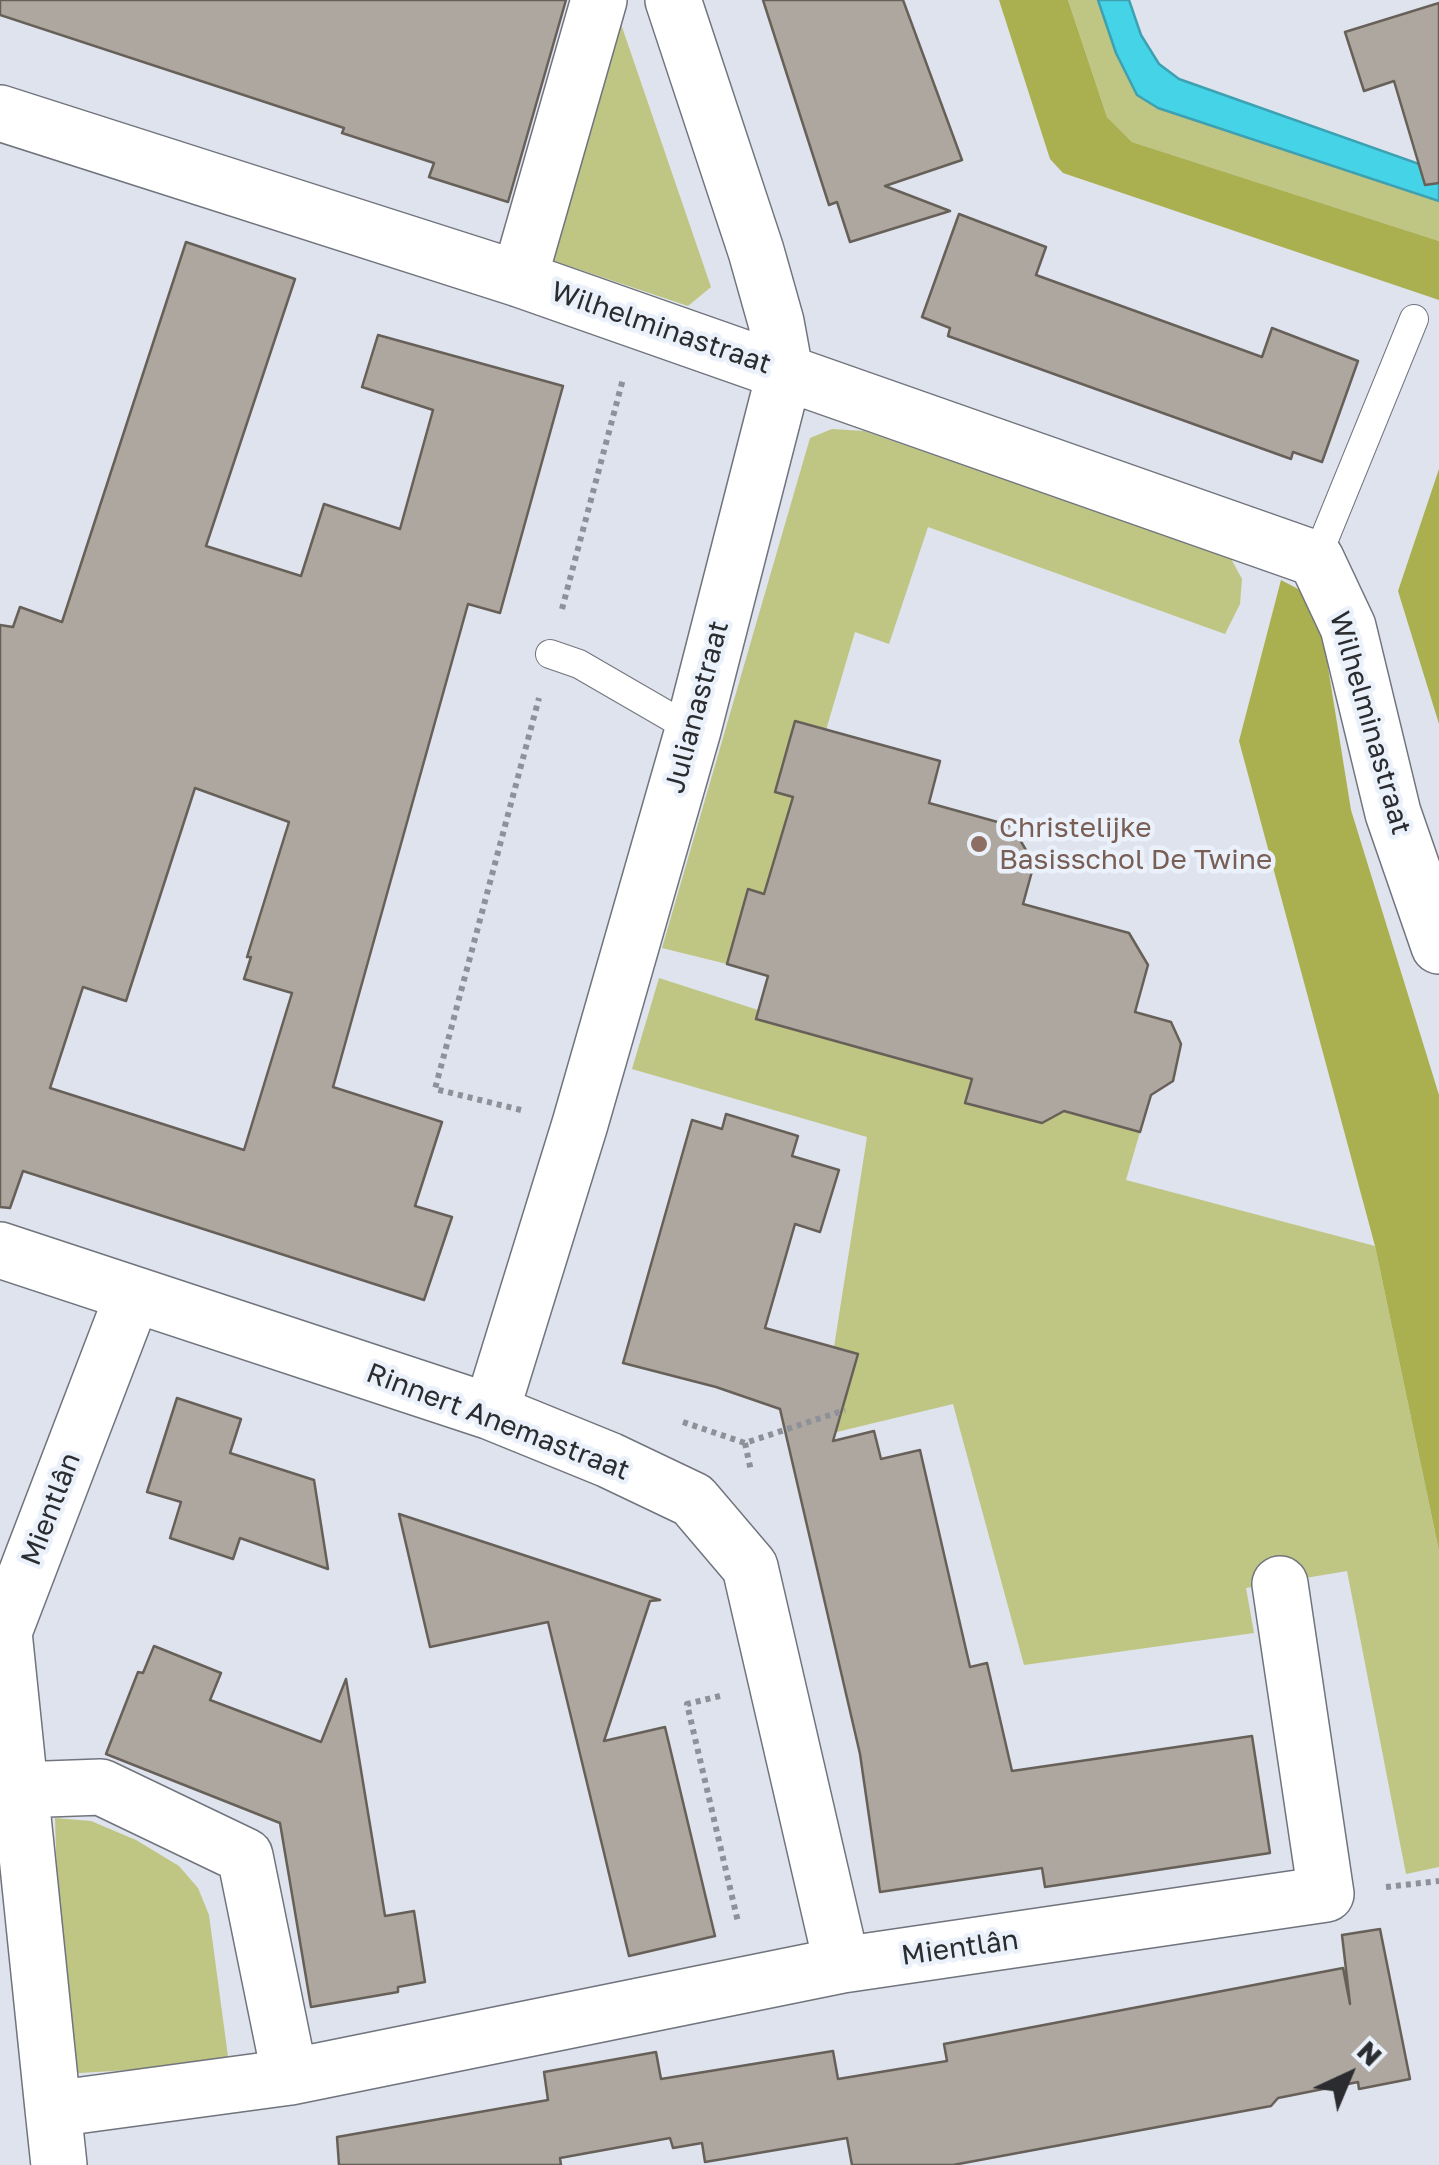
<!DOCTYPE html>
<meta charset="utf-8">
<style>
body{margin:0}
#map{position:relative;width:1439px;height:2165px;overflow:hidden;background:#dee3ed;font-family:"Golos Text",sans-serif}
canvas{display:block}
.north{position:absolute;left:1299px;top:2025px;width:100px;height:100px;-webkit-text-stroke:8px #ebf1fa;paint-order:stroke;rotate:44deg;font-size:28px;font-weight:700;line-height:40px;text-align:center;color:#2a2c30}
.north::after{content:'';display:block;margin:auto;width:35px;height:45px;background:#2a2c30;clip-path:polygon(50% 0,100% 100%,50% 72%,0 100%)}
</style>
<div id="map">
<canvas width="1439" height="2165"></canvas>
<div class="north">N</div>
</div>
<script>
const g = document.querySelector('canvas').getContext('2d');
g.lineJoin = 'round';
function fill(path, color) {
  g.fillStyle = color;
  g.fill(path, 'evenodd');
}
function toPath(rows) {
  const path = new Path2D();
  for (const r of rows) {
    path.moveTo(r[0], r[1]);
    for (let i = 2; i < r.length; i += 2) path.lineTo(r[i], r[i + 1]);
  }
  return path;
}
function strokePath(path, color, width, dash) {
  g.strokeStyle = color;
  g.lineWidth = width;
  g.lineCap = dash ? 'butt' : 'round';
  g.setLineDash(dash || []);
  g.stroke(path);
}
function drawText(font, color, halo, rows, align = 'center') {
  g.font = font + ' "Golos Text",sans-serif';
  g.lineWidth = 9;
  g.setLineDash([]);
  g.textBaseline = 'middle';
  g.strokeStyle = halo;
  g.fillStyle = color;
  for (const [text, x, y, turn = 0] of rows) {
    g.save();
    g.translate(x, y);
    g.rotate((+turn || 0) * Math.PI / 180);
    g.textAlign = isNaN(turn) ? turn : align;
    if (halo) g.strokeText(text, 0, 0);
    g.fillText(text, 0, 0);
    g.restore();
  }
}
fill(toPath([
 [1068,0,1098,0,1116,53,1137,95,1159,108,1439,201,1439,241,1132,142,1107,117],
 [621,24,711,287,688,306,533,254,600,35],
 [832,429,864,431,1230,557,1242,579,1240,604,1225,634,928,527,889,644,855,632,826,730,775,791,796,798,789,820,786,821,764,894,747,890,727,964,662,948,810,438],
 [659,978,972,1079,966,1103,1041,1123,1064,1111,1140,1132,1126,1180,1375,1246,1439,1551,1439,1867,1406,1874,1347,1571,1246,1588,1254,1633,1024,1665,953,1404,820,1436,867,1137,632,1069],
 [55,1818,91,1821,136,1840,179,1866,198,1888,209,1915,229,2064,63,2074]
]), '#bfc583');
fill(toPath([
 [999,0,1068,0,1107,117,1132,142,1439,241,1439,300,1063,173,1050,159],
 [1439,469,1439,724,1398,591],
 [1281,580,1317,599,1351,810,1439,1095,1439,1551,1375,1246,1239,741]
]), '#aab04f');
const water = toPath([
 [1098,0,1129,0,1141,35,1159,64,1179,79,1439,171,1439,201,1158,108,1137,95,1116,53,1098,0]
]);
fill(water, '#45d3e8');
strokePath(water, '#3da1b1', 2.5);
const building = toPath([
 [0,0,566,0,508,202,429,177,434,163,342,133,344,128,0,15,0,0],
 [763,0,903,0,962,160,885,186,950,211,850,242,837,202,829,205,763,0],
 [1439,3,1439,183,1425,185,1394,81,1364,91,1345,32,1439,3],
 [959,214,1046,247,1036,275,1262,357,1272,328,1358,361,1322,462,1293,452,1291,459,948,336,950,328,922,317,959,214],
 [186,242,295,279,206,546,301,576,324,504,400,529,433,410,362,387,378,335,563,386,500,613,468,604,333,1087,442,1122,415,1206,452,1217,424,1300,23,1171,10,1208,0,1207,0,625,13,627,20,607,62,622,186,242],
 [195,788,289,822,247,957,251,957,244,979,292,993,244,1150,50,1088,83,987,126,1001,195,788],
 [795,721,940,761,929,803,1012,826,1034,864,1023,904,1129,933,1148,965,1135,1012,1171,1022,1181,1044,1173,1081,1151,1095,1140,1132,1064,1111,1042,1123,965,1103,972,1079,756,1019,768,976,727,964,748,889,764,894,793,797,775,792,795,721],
 [726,1114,798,1136,792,1156,839,1170,820,1232,795,1224,765,1328,858,1354,833,1441,874,1431,881,1459,920,1450,970,1667,987,1663,1012,1771,1252,1736,1270,1853,1045,1887,1042,1868,880,1892,860,1754,780,1409,716,1387,623,1363,692,1120,722,1129,726,1114],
 [177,1398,241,1419,230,1453,314,1480,328,1569,240,1538,233,1559,170,1538,181,1502,147,1492,177,1398],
 [399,1514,660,1600,650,1601,604,1741,665,1727,715,1936,629,1956,548,1622,430,1647,399,1514],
 [154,1646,221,1673,210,1700,321,1742,346,1679,385,1916,414,1911,425,1982,398,1987,398,1992,311,2007,280,1823,106,1754,138,1672,143,1673,154,1646],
 [1380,1929,1410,2079,1359,2089,1358,2082,1278,2098,1271,2106,953,2165,852,2165,847,2138,705,2162,702,2143,673,2148,670,2138,560,2158,561,2165,339,2165,337,2137,548,2100,544,2072,656,2052,661,2079,833,2051,838,2079,947,2061,944,2044,1343,1968,1350,2004,1342,1935,1380,1929]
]);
fill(building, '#aea79f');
strokePath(building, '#676059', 2.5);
const service = toPath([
 [1316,559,1414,319],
 [550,654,579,664,693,730]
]);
const minor = toPath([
 [0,113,519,279,1316,559,1348,627,1393,813,1439,946],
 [519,279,599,0],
 [0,1250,491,1412,609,1460,693,1500,750,1567,842,1965],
 [491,1412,580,1124,693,730,785,371,776,322,756,251,673,0],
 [20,1790,101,1787,245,1856,290,2077],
 [53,2109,4,1632,133,1295],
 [59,2165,53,2109,290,2077,842,1965,1326,1894,1280,1584]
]);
strokePath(service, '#70747d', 30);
strokePath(minor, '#70747d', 58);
strokePath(toPath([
 [562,609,623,379],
 [521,1110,435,1089,539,698],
 [683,1422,745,1443,845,1410],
 [745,1443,751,1471],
 [720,1696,687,1704,738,1922],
 [1386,1887,1439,1881]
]), '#8e9199', 6, [5, 5]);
strokePath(service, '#fff', 28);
strokePath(minor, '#fff', 55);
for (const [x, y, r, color] of [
 [979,844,10,"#8d6e63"]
]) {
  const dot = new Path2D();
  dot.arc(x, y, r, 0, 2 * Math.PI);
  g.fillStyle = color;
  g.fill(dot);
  strokePath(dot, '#ebf1fa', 4);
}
drawText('28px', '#2a2c30', '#ebf1fa', [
 ["Wilhelminastraat",661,328,19],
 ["Julianastraat",697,707,-75],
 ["Wilhelminastraat",1370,723,74],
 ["Rinnert Anemastraat",498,1422,21],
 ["Mientlân",51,1509,-69],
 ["Mientlân",960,1948,-8]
]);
drawText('28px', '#785e54', '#ebf1fa', [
 ["Christelijke",999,828],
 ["Basisschol De Twine",999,860]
], 'left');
</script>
